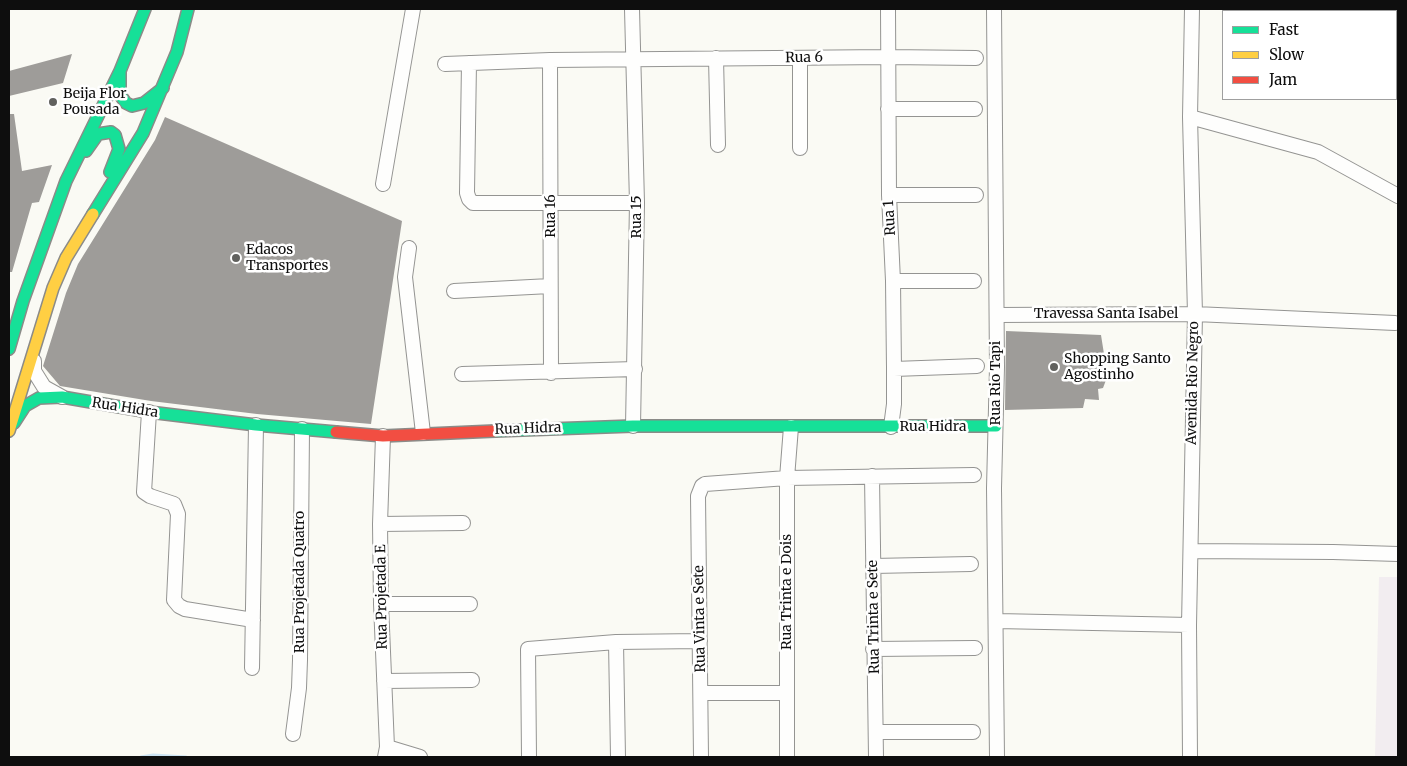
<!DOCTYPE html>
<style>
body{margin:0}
#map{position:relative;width:1407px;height:766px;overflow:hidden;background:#fafaf4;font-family:Merriweather,serif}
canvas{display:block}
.frame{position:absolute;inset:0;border:10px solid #0e0e0e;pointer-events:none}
.legend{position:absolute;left:1222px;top:10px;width:175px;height:90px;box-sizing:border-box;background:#fff;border:1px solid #9f9f9f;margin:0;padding:6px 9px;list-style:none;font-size:15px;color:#0e0e0e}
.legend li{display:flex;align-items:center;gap:10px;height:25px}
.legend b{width:25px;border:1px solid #9f9f9f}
</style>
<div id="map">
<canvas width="1407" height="766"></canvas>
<div class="frame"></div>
<ul class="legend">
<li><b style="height:6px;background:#16e098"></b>Fast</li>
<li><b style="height:6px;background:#ffcf43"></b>Slow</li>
<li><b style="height:6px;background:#f24e42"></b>Jam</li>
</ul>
</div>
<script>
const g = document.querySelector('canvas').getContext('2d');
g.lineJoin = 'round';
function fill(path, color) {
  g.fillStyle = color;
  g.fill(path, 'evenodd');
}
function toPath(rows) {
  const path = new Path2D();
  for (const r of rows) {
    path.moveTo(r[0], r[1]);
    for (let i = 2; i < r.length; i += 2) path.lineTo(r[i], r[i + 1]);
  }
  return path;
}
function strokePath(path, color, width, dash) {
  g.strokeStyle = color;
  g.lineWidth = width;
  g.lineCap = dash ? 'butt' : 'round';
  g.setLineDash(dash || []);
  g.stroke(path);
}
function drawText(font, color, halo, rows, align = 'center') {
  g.font = font + ' Merriweather,serif';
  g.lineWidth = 5;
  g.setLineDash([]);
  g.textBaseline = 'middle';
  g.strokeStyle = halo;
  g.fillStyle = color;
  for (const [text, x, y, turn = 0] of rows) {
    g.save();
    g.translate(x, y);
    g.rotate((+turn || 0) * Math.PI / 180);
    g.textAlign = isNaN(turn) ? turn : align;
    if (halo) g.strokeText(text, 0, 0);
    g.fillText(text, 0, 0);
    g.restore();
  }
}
fill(toPath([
 [1379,577,1398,577,1398,757,1375,757]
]), '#f2edf0');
strokePath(toPath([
 [141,757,153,755,186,757]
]), '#cce4f3', 3);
fill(toPath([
 [72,54,63,83,9,96,9,71],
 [9,114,14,114,22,171,52,165,39,202,32,203,12,272,9,272],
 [165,117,402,221,371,424,257,414,151,401,60,386,43,366,66,293,78,264,155,140],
 [1006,331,1101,335,1104,354,1102,371,1106,380,1103,388,1098,389,1099,400,1085,399,1083,408,1005,410]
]), '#9e9c99');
const street = toPath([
 [632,9,637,203,633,426],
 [888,9,889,195,893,281,894,369,894,404,891,427],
 [994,9,997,367,994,488,997,757],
 [1317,9,1319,11],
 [716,58,718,145],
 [800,58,800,148],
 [550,60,551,373],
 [469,63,467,193,469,199,473,203,637,203],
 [445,64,550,60,888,57,976,58],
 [888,109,975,109],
 [1190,117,1318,152,1398,196],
 [383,184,413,9],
 [889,195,976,195],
 [409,248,405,277,423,433],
 [893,281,974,281],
 [454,291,550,286],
 [997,315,1195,314,1395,323],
 [34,361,34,371,44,387,62,397],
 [894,369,977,366],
 [462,374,635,369],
 [149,412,144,492,150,496,174,504,178,514,174,600,179,606,185,609,253,620],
 [383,436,380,524,381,604,387,747,385,757],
 [872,476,876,757],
 [380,524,463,523],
 [1191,551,1333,552,1398,554],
 [873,566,971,564],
 [381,604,470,604],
 [997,621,1189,625],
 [616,642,618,757],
 [873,649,975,648],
 [252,668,256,425],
 [384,681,472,680],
 [701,693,787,693],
 [876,732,973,732],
 [293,734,299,688,300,660,302,429],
 [387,747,420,757],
 [529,757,528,649,616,642,700,641],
 [701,757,698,496,702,486,705,484,787,478,974,475],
 [787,757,787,478,791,427],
 [1190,757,1189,625,1195,314,1190,117,1192,9]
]);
const fast = toPath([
 [120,71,120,95,126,103,132,106,144,103,163,88],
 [86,151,98,134,111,132,115,135,119,149,110,172],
 [93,214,143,133,177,52,188,9],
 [9,349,23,301,66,181,120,71,145,9],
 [14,423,25,406,39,398,62,397,149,412,256,425,336,432],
 [495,431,633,426,996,426]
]);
const slow = toPath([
 [9,431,53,288,66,258,93,214]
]);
const jam = toPath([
 [336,432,383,436,495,431]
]);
strokePath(street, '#949492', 16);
strokePath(fast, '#8b8b88', 14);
strokePath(slow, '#8b8b88', 14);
strokePath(jam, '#8b8b88', 14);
strokePath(street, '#fefefd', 14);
strokePath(fast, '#16e098', 11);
strokePath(slow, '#ffcf43', 11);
strokePath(jam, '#f24e42', 11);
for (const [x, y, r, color] of [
 [53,102,5,"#61615e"],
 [236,258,5,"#61615e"],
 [1054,367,5,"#61615e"]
]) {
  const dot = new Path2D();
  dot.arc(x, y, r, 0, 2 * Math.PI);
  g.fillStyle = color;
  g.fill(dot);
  strokePath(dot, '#fff', 2);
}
drawText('14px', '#0e0e0e', '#fff', [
 ["Rua 6",804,58,-1],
 ["Rua 16",551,216,-90],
 ["Rua 15",637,217,-90],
 ["Rua 1",890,218,-93],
 ["Travessa Santa Isabel",1106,314],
 ["Rua Rio Tapi",996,383,-90],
 ["Avenida Rio Negro",1193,383,-89],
 ["Rua Hidra",125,408,9],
 ["Rua Hidra",933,427],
 ["Rua Hidra",528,429,-2],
 ["Rua Projetada Quatro",300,582,-90],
 ["Rua Trinta e Dois",787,592,-90],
 ["Rua Projetada E",382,597,-91],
 ["Rua Trinta e Sete",874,617,-91],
 ["Rua Vinta e Sete",700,619,-91]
]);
drawText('14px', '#0e0e0e', '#fff', [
 ["Beija Flor",63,94],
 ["Pousada",63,110],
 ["Edacos",246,250],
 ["Transportes",246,266],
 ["Shopping Santo",1064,359],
 ["Agostinho",1064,375]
], 'left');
</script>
